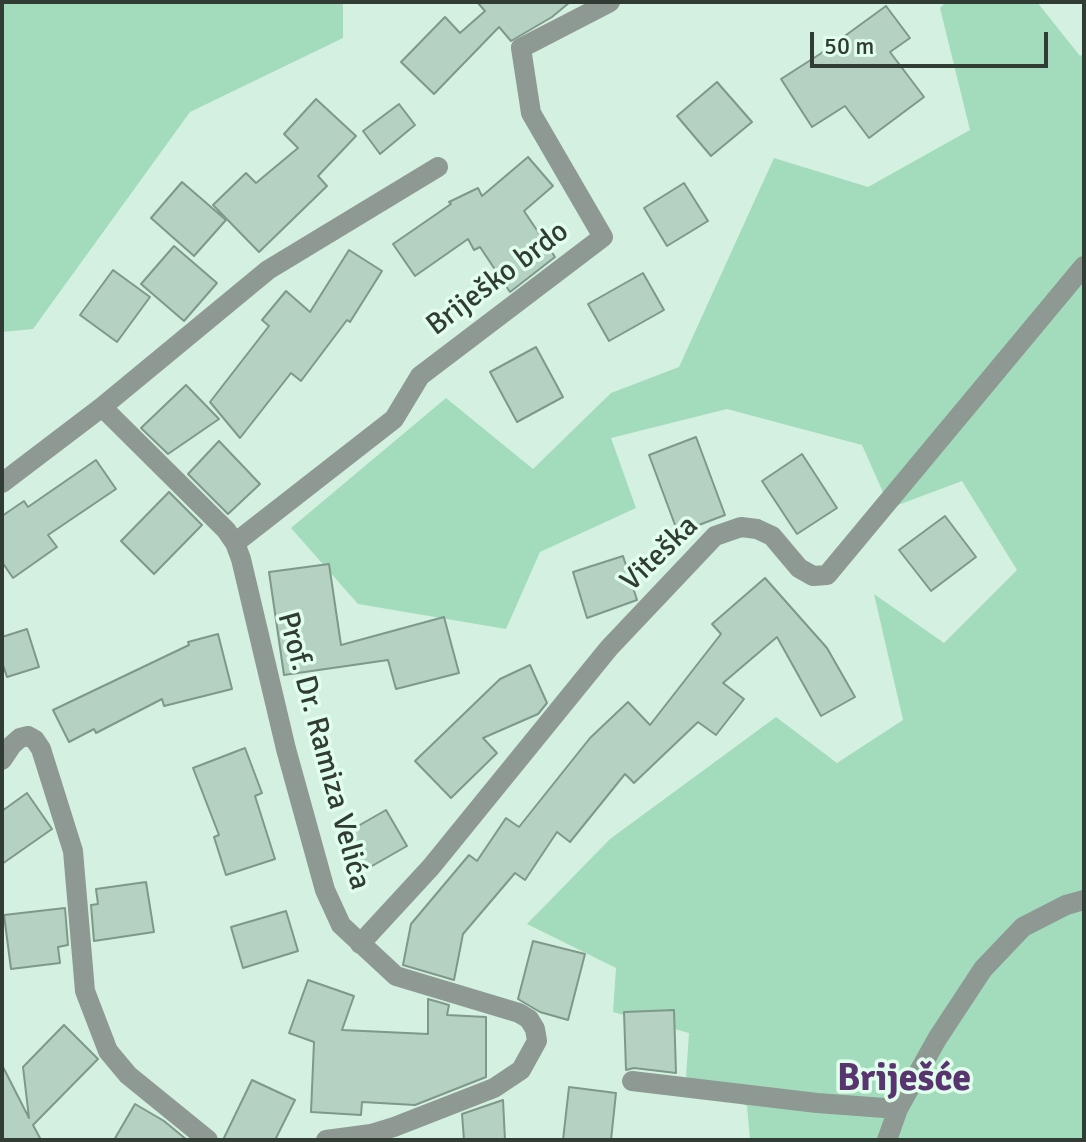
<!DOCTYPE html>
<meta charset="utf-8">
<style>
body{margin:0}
#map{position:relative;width:1086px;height:1142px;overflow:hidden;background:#d4f0e0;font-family:Signika,sans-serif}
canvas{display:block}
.frame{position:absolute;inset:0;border:4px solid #313c35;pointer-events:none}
.scale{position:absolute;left:810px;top:32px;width:238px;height:36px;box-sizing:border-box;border:4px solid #313c35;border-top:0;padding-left:10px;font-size:24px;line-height:28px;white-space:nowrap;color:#313c35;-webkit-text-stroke:6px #e1feed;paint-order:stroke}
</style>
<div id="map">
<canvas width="1086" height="1142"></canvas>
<div class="frame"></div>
<div class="scale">50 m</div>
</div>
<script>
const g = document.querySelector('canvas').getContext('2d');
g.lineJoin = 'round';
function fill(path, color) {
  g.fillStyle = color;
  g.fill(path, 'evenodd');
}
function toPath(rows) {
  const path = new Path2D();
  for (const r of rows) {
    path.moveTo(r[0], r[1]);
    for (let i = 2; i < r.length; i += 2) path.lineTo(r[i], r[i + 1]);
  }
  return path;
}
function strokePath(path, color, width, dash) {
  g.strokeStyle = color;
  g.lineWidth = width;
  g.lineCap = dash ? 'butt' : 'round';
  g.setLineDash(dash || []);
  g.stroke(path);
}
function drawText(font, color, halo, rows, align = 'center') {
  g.font = font + ' Signika,sans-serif';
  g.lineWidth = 7;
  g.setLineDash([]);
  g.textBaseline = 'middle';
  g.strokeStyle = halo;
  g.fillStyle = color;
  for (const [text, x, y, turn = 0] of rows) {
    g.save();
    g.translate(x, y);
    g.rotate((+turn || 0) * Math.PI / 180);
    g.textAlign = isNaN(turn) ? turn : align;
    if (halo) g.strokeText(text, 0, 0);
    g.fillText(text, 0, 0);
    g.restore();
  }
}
fill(toPath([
 [2,2,343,2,343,38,190,112,33,329,2,332],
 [946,2,1037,2,1080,56,1084,54,1084,1140,750,1140,747,1106,686,1077,689,1033,613,1012,616,968,527,924,610,839,776,717,837,763,903,720,874,594,944,643,1017,570,962,481,890,508,862,445,727,409,611,438,636,508,540,552,506,629,358,604,291,528,446,398,533,469,611,393,679,367,774,158,868,187,970,130,940,8]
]), '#a3dcbc');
const building = toPath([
 [477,2,570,2,552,17,511,41,499,27,434,94,401,62,445,17,460,33,485,11,477,2],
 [886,6,910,38,890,52,924,97,869,138,845,106,812,127,781,79,820,54,886,6],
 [717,82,752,122,711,156,677,116,717,82],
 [316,99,356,136,318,176,327,186,259,252,213,205,246,173,256,183,298,148,284,134,316,99],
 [399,104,415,125,380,154,363,131,399,104],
 [528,157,553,186,524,211,555,257,510,292,480,247,474,250,468,239,415,276,393,244,451,204,449,202,478,188,482,196,528,157],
 [182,182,226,220,194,256,151,218,182,182],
 [684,183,708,221,667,246,644,208,684,183],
 [174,246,217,283,184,321,141,284,174,246],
 [349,250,382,271,350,322,347,320,301,381,291,373,240,438,210,402,269,326,262,320,286,291,310,312,349,250],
 [113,270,150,297,117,342,80,315,113,270],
 [643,273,664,310,609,341,588,304,643,273],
 [536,347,563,397,517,422,490,372,536,347],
 [186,385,219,419,168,454,141,428,186,385],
 [696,437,725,515,678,533,649,455,696,437],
 [219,441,260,484,228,514,188,474,219,441],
 [802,454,837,508,797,534,762,481,802,454],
 [96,460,116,489,48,535,57,547,13,578,2,562,2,516,24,501,28,507,96,460],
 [169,492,202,525,154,574,121,541,169,492],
 [945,516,976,557,931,591,899,550,945,516],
 [623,556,637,600,587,618,573,572,623,556],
 [329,564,341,645,444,617,459,673,396,689,388,660,284,675,269,572,329,564],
 [765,578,827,648,855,697,821,716,777,637,723,683,744,699,716,735,698,722,634,783,625,774,570,842,557,832,525,880,515,873,463,934,454,980,403,965,411,924,469,855,477,861,506,818,519,827,590,738,628,702,650,725,721,634,712,624,765,578],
 [27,629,39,667,7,677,2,662,2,637,27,629],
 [218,634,232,689,164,706,162,699,96,733,94,729,69,742,53,710,189,645,188,642,218,634],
 [530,665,547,703,538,714,483,738,497,753,451,798,415,761,500,679,530,665],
 [245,748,262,793,255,796,275,859,226,875,214,837,219,835,193,768,245,748],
 [27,793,52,829,2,864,2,811,27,793],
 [386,810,407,846,365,870,344,834,386,810],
 [146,882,154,932,94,941,91,905,98,904,96,889,146,882],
 [65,908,68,945,58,947,60,963,11,969,4,915,65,908],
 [286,911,298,951,243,968,231,927,286,911],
 [533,941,585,954,568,1020,540,1012,518,999,533,941],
 [308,980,354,996,342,1030,428,1034,428,999,449,1005,447,1015,486,1017,486,1077,415,1105,362,1102,361,1115,311,1112,314,1042,289,1033,308,980],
 [674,1010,676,1073,634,1068,626,1070,624,1012,674,1010],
 [64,1025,98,1059,33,1125,41,1140,2,1140,2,1065,29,1118,23,1067,64,1025],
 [252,1080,295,1100,275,1140,223,1140,252,1080],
 [569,1087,616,1093,611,1140,563,1140,569,1087],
 [503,1100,505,1140,464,1140,462,1114,503,1100],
 [135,1104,164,1121,187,1140,114,1140,135,1104]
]);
fill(building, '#b5d1c1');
strokePath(building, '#7e9889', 2);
strokePath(toPath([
 [102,407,226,530,235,543,241,559,286,749,325,890,341,925,396,976,519,1013,529,1019,535,1029,537,1041,521,1070,494,1088,394,1127,371,1134,326,1140],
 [2,483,102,407,268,270,438,167],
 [235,543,394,419,420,376,603,237,531,113,521,48,610,2],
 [2,760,12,745,20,738,28,736,35,740,41,749,73,851,85,991,108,1051,128,1075,208,1140],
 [360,944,431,867,609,648,715,536,741,527,757,529,772,536,799,568,813,576,827,575,1084,266],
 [632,1081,817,1103,898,1109],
 [887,1140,898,1109,937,1039,983,969,1023,927,1066,905,1084,900]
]), '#8d9992', 20);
drawText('30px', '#313c35', '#e1feed', [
 ["Briješko brdo",498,279,-37],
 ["Viteška",660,554,-44],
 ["Prof. Dr. Ramiza Velića",323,751,75]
]);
drawText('bold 38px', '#58356f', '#e1feed', [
 ["Briješće",904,1080]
]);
</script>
